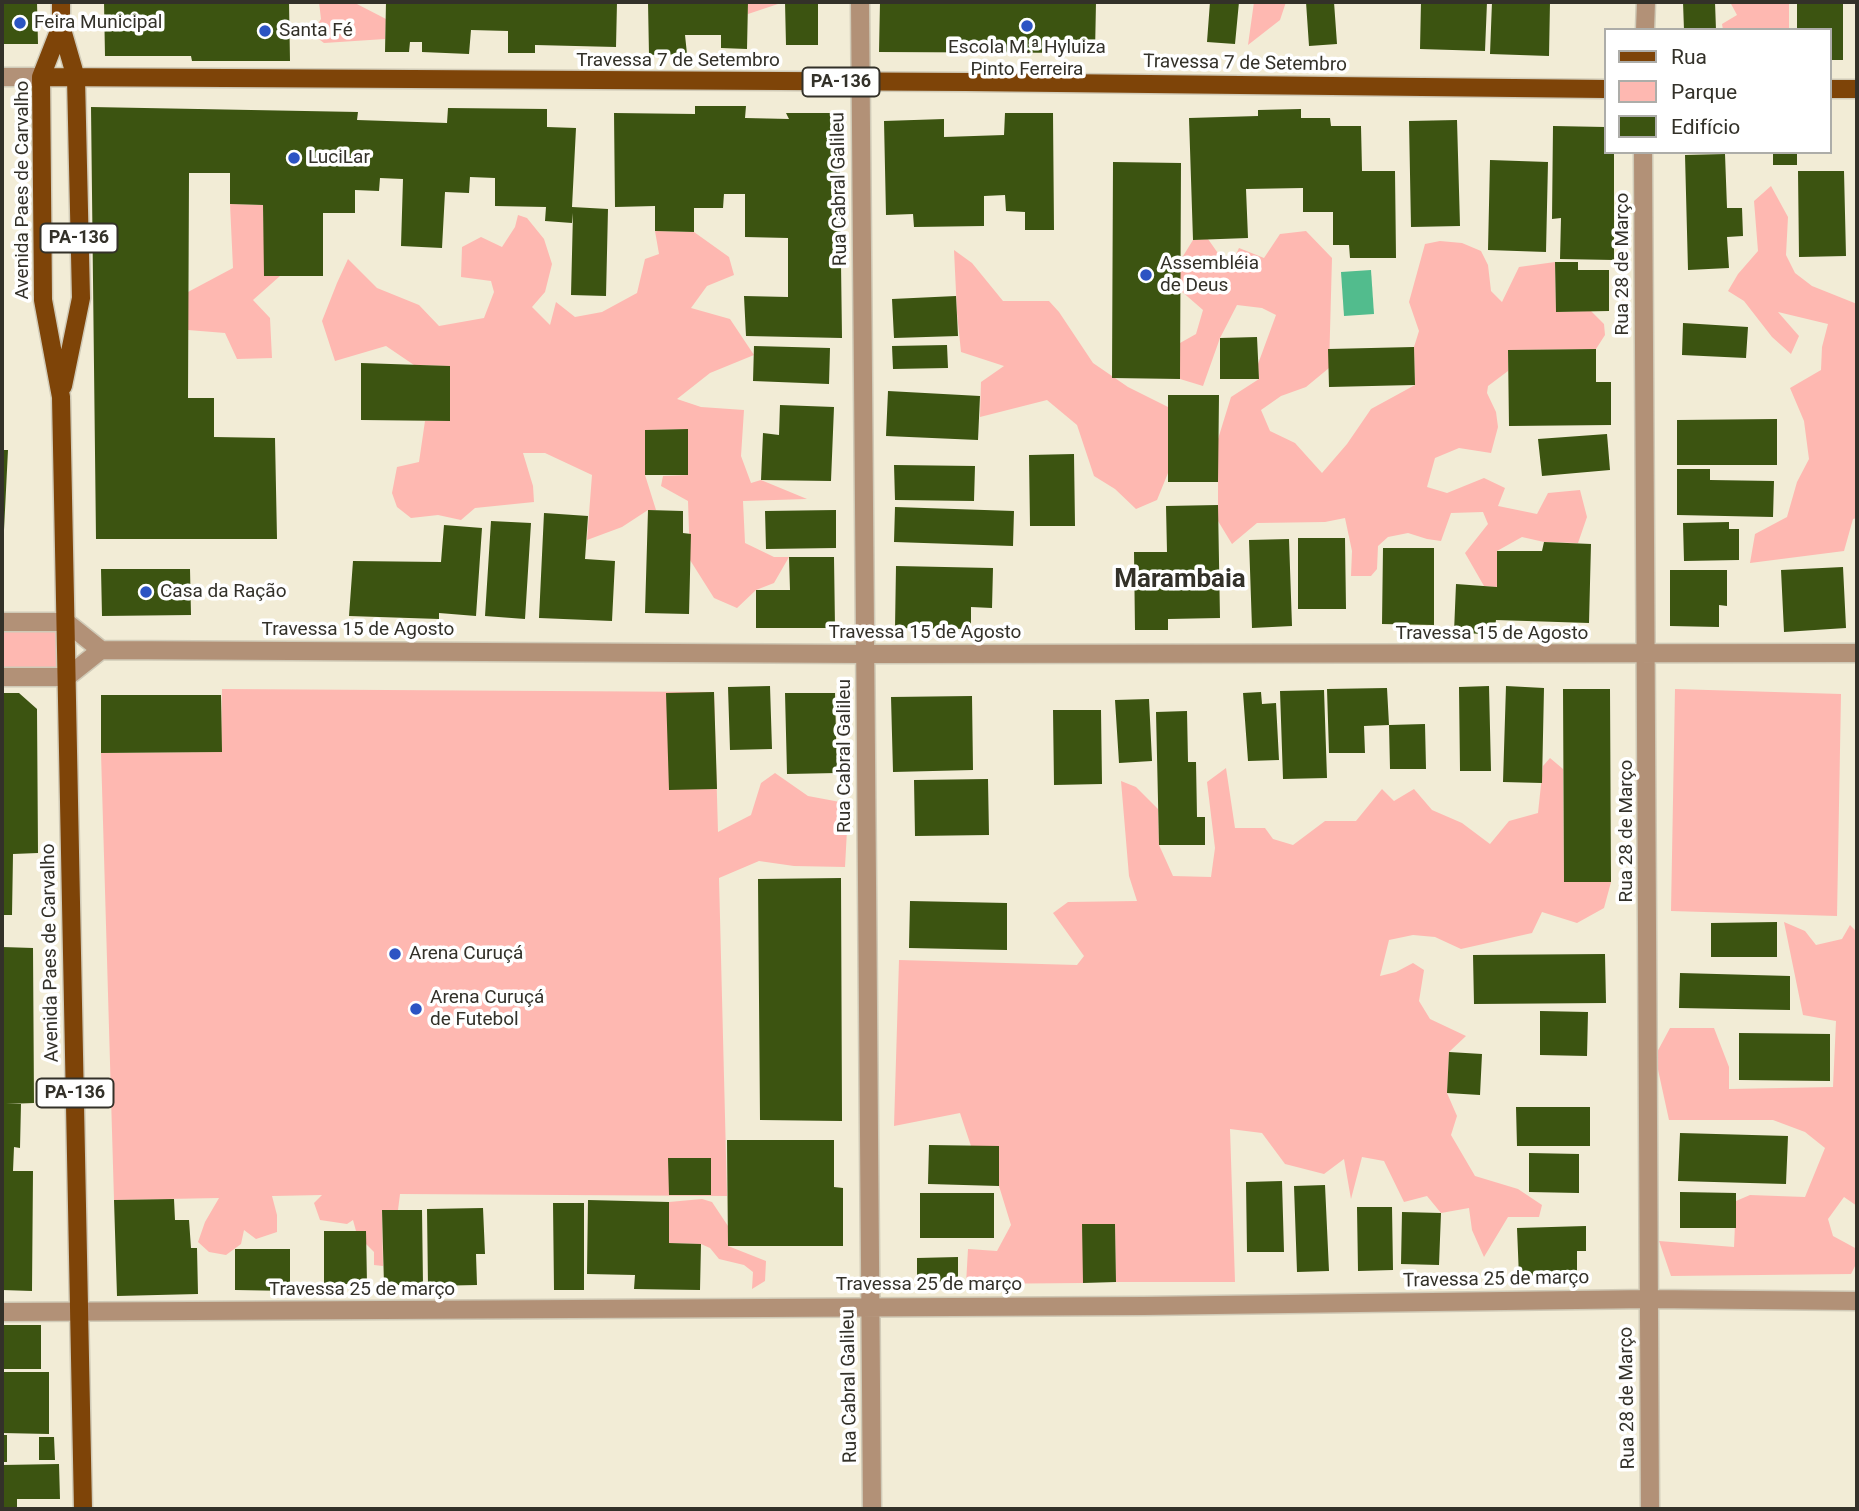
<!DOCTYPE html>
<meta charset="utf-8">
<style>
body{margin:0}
#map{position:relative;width:1859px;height:1511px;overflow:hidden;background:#f2ecd6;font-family:Roboto,sans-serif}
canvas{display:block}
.frame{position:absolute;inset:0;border:4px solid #333129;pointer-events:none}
.legend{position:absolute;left:1604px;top:28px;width:228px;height:126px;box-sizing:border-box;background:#fff;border:2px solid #adada9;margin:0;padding:9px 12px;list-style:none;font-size:21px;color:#333129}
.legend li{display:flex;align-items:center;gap:14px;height:35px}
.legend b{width:35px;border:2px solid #adada9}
</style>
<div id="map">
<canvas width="1859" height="1511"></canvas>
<div class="frame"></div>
<ul class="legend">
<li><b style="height:9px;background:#7e4408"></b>Rua</li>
<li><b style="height:19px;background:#feb8b1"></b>Parque</li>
<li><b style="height:19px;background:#3c5411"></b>Edifício</li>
</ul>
</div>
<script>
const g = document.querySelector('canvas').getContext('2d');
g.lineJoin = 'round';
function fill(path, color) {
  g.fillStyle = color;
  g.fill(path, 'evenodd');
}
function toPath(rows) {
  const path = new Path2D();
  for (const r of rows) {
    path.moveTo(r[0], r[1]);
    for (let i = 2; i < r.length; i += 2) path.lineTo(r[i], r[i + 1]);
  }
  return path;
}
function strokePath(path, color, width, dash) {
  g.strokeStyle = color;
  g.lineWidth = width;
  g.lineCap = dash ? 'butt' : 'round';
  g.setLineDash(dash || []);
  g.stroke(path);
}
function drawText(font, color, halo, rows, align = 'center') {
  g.font = font + ' Roboto,sans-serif';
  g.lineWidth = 7;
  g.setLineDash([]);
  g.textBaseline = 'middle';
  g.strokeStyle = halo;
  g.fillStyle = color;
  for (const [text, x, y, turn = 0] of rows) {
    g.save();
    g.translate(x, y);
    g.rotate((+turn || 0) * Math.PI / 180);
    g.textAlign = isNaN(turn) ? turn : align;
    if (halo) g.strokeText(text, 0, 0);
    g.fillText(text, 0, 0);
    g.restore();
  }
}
fill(toPath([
 [319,2,353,2,386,19,385,39,324,43,312,34,321,19],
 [748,2,784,2,748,14],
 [1254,2,1286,2,1280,20,1248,45],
 [1730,2,1789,2,1789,30,1723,30,1722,24,1737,15],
 [1771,186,1788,217,1786,255,1795,273,1812,286,1857,304,1857,518,1853,519,1844,551,1750,563,1755,534,1787,517,1797,482,1809,459,1804,421,1790,388,1821,370,1822,347,1828,324,1778,312,1799,336,1791,354,1772,337,1744,301,1728,291,1738,274,1758,251,1754,201],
 [230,204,263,205,265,276,280,276,253,300,270,318,272,358,237,359,225,333,188,330,188,292,233,268],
 [518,215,527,218,544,239,552,264,545,292,532,307,550,325,556,302,575,317,602,312,637,293,645,259,659,254,655,231,694,232,729,257,734,275,707,286,691,308,730,319,754,355,710,373,677,399,701,407,744,410,741,456,751,483,761,480,807,499,743,501,745,543,774,557,789,557,774,583,756,590,737,608,714,598,690,560,688,501,661,486,663,476,688,475,687,429,645,430,645,475,656,510,648,510,622,527,587,540,592,475,545,453,523,453,533,486,534,502,475,508,461,520,438,515,411,518,397,507,392,493,397,467,419,462,425,421,450,421,450,366,414,365,386,346,335,361,322,321,337,283,348,259,377,288,419,305,439,326,484,318,494,292,491,281,461,277,462,247,481,237,502,247,515,227],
 [1306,231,1332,258,1329,368,1306,387,1281,396,1261,410,1270,431,1295,443,1322,473,1347,444,1371,409,1415,385,1414,347,1419,331,1409,302,1425,244,1440,241,1462,243,1481,251,1488,265,1491,291,1502,302,1519,267,1555,262,1556,312,1591,311,1604,324,1605,335,1596,349,1508,350,1508,371,1488,386,1487,393,1496,412,1498,427,1491,453,1459,448,1435,458,1427,487,1447,493,1484,478,1505,488,1498,506,1537,514,1548,493,1580,490,1587,517,1578,543,1544,542,1522,537,1497,551,1497,587,1484,586,1465,553,1488,524,1483,512,1451,513,1441,541,1427,539,1408,533,1388,537,1378,546,1377,569,1371,576,1351,576,1352,551,1345,518,1325,522,1257,523,1232,544,1218,521,1218,439,1231,397,1259,379,1258,364,1276,315,1262,308,1237,305,1220,338,1203,386,1180,379,1180,343,1196,334,1203,310,1180,290,1180,261,1193,240,1208,239,1229,269,1239,248,1264,258,1280,234],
 [954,250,972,263,1003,301,1049,301,1059,312,1093,363,1128,387,1168,407,1168,473,1157,500,1136,509,1115,489,1094,476,1077,425,1047,400,980,417,981,382,1004,366,961,352,957,313],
 [2,622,66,622,67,677,2,677],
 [222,689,714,692,718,832,751,815,761,783,775,773,808,796,840,802,847,830,845,867,794,866,759,861,719,878,727,1196,400,1194,398,1210,382,1210,383,1266,374,1265,374,1252,366,1244,366,1231,356,1231,353,1220,347,1224,320,1220,314,1203,322,1195,272,1196,277,1215,277,1232,256,1239,244,1230,241,1244,226,1255,209,1252,198,1242,205,1222,219,1198,114,1200,101,753,221,752],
 [1675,689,1841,694,1837,916,1671,911],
 [1550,758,1563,769,1564,881,1611,882,1604,908,1577,923,1542,912,1532,933,1461,949,1435,937,1413,935,1389,940,1380,976,1396,972,1413,963,1424,970,1419,1001,1430,1019,1466,1036,1449,1052,1447,1093,1457,1116,1451,1135,1475,1176,1518,1189,1542,1205,1539,1217,1508,1217,1484,1257,1472,1230,1469,1208,1441,1213,1427,1196,1404,1202,1384,1161,1362,1157,1351,1199,1344,1159,1324,1174,1285,1164,1262,1133,1230,1129,1235,1282,1116,1282,1115,1224,1083,1224,1083,1283,966,1284,968,1249,997,1251,1011,1225,999,1186,999,1147,971,1146,960,1113,894,1126,899,960,1077,965,1084,956,1053,913,1068,902,1137,901,1129,876,1121,781,1136,787,1158,809,1159,845,1173,876,1211,877,1215,848,1207,782,1226,768,1235,828,1265,828,1273,839,1293,845,1325,821,1356,821,1382,789,1394,801,1414,789,1432,810,1462,823,1490,844,1509,821,1538,813,1543,766],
 [1784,922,1805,931,1816,945,1842,939,1850,925,1857,932,1857,1206,1844,1197,1828,1219,1833,1236,1857,1249,1857,1262,1851,1274,1671,1276,1659,1241,1734,1247,1736,1201,1750,1195,1805,1197,1825,1148,1805,1132,1773,1120,1669,1120,1655,1056,1670,1028,1714,1028,1729,1067,1729,1089,1833,1087,1836,1021,1803,1015],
 [702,1199,712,1202,728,1226,728,1246,766,1261,765,1281,752,1289,753,1272,744,1265,719,1259,710,1248,701,1244,669,1243,669,1202]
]), '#feb8b1');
fill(toPath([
 [1371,270,1374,314,1344,316,1341,272]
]), '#52bc8d');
fill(toPath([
 [2,2,37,2,38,44,2,44],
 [104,2,289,2,290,61,192,61,191,56,105,56],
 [386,2,617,2,616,47,535,45,535,53,508,53,508,31,471,30,469,54,422,52,422,42,410,42,409,52,385,52],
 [648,2,748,2,747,49,721,48,721,35,685,35,687,54,649,55],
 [785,2,818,2,818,45,786,45],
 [880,2,1096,2,1095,53,879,52],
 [1210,2,1239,2,1235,44,1207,42],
 [1306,2,1334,2,1337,44,1309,46],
 [1421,2,1487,2,1485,51,1420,49],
 [1492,2,1550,2,1549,56,1490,54],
 [1683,2,1715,2,1716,30,1684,30],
 [1797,2,1843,2,1843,60,1829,60,1829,30,1797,30],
 [695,106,746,106,745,118,789,119,786,113,839,113,842,338,746,336,744,296,788,297,788,238,745,237,745,194,724,194,723,208,694,208,694,232,655,231,655,206,615,207,614,113,695,114],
 [91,107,358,112,357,120,447,123,448,108,547,109,547,127,576,128,572,207,608,209,606,296,571,295,573,213,572,223,545,221,546,207,495,206,495,178,470,177,469,193,445,192,442,248,401,246,403,179,380,178,379,191,355,190,355,213,323,213,323,276,264,276,263,205,230,204,230,173,189,173,188,398,214,398,214,437,275,438,277,539,96,539],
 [1301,109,1301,118,1330,118,1331,126,1361,126,1362,171,1395,171,1396,258,1350,258,1349,245,1333,245,1333,212,1303,212,1303,188,1246,189,1248,238,1193,240,1189,118,1258,116,1258,110],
 [1005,113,1053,113,1054,230,1025,230,1025,212,1006,211,1005,195,984,196,984,226,914,227,913,214,886,215,884,121,944,119,944,137,1004,135],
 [1457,120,1460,226,1411,227,1409,121],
 [1553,126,1605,127,1605,152,1614,152,1614,260,1560,259,1561,218,1552,219],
 [1773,152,1797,152,1797,165,1773,165],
 [1725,154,1727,208,1742,208,1743,236,1727,237,1729,268,1688,270,1685,155],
 [1490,160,1548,162,1546,252,1488,250],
 [1113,162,1181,163,1180,379,1112,378],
 [1798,171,1844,171,1846,256,1799,257],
 [1555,262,1578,262,1578,270,1609,270,1609,311,1556,312],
 [956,296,958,336,894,338,892,299],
 [1683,323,1748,327,1746,358,1682,355],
 [1257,337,1259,379,1220,379,1220,338],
 [947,345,948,368,893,369,892,346],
 [754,346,830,348,829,384,753,381],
 [1414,347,1415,385,1329,387,1328,349],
 [1596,349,1596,382,1611,382,1611,425,1509,426,1508,350],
 [361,363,450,366,450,421,361,420],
 [888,391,980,396,978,440,886,436],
 [1168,395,1219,395,1218,482,1168,482],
 [780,405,834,407,831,481,761,480,763,433,779,435],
 [1777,419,1777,465,1677,465,1677,420],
 [688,429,688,475,645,475,645,430],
 [1607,434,1610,470,1542,476,1538,439],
 [2,450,8,450,4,530,2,530],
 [1074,454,1075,526,1030,526,1029,455],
 [894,465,975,466,974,501,895,500],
 [1677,469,1710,469,1710,480,1774,481,1773,517,1677,515],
 [1218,505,1220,618,1168,619,1168,630,1135,630,1134,552,1167,552,1166,506],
 [895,507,1014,511,1013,546,894,542],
 [648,510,683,511,683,533,691,534,689,614,645,613],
 [836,510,836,548,766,549,765,511],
 [544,513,588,516,585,559,615,561,612,621,539,618],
 [491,521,531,523,525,619,485,616],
 [1729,522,1729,529,1739,529,1739,560,1684,561,1683,523],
 [444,525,482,528,476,616,439,613,439,619,349,616,353,561,441,562],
 [1298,538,1345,538,1346,609,1298,609],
 [1289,539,1292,626,1252,628,1249,540],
 [1544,542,1591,544,1589,623,1496,620,1494,635,1454,632,1456,584,1497,587,1497,551,1542,551],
 [1383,548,1434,548,1434,625,1382,624],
 [789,557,834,557,835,628,756,628,756,590,790,590],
 [896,566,993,568,992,608,971,607,971,629,895,628],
 [1843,567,1846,628,1784,632,1781,570],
 [101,569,190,569,191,615,102,616],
 [1670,570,1727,570,1727,606,1719,605,1719,627,1670,626],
 [770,686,772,749,730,750,728,687],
 [1489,686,1491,771,1460,771,1459,687],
 [1506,686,1544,688,1542,783,1503,782],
 [1387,688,1389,725,1364,726,1365,753,1329,753,1327,689],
 [1563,689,1610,689,1611,882,1564,882],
 [1324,690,1327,778,1283,779,1280,691],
 [714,692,717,789,669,790,666,693],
 [1261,692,1262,704,1276,703,1279,760,1248,761,1243,693],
 [2,693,19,693,37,709,38,853,13,854,12,915,2,915],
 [785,693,835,693,837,773,787,774],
 [101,695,221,695,222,752,101,753],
 [972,696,973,770,893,772,891,697],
 [1149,699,1152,761,1119,763,1115,700],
 [1053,710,1101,710,1102,784,1054,785],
 [1187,711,1188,762,1196,762,1197,817,1205,817,1205,845,1159,845,1156,712],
 [1425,724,1426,769,1390,769,1389,725],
 [988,779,989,835,915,836,914,780],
 [841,878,842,1121,760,1120,758,879],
 [910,901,1007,903,1007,950,909,948],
 [1777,922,1777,957,1711,957,1711,923],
 [2,947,33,948,34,1103,6,1104,21,1104,20,1148,14,1147,13,1171,33,1171,32,1291,2,1290],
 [1605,954,1606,1003,1474,1004,1473,955],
 [1680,973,1790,976,1790,1010,1679,1008],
 [1540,1011,1588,1012,1587,1056,1540,1055],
 [1739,1033,1830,1034,1830,1081,1739,1080],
 [1449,1052,1482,1054,1480,1095,1447,1093],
 [1516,1107,1590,1107,1590,1146,1517,1146],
 [1680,1133,1788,1136,1786,1184,1678,1181],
 [727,1140,834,1140,834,1187,843,1188,843,1246,728,1246],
 [929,1145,999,1146,999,1186,928,1184],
 [1529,1153,1579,1154,1579,1193,1529,1192],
 [668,1158,711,1158,711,1195,669,1195],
 [1282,1181,1284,1252,1247,1252,1246,1182],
 [1325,1185,1329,1271,1297,1272,1294,1186],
 [1680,1192,1736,1193,1736,1228,1680,1228],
 [920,1193,994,1193,994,1238,920,1238],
 [174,1199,175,1220,189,1220,191,1248,197,1248,198,1294,117,1296,114,1200],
 [588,1200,669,1202,669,1243,701,1244,700,1290,634,1289,635,1275,587,1274],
 [553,1203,584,1203,584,1290,554,1290],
 [1357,1207,1392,1207,1393,1270,1358,1271],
 [483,1208,485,1254,476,1254,477,1285,428,1286,427,1209],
 [382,1210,422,1210,423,1285,384,1285],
 [1402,1212,1441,1213,1439,1265,1401,1264],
 [1082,1224,1115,1224,1116,1282,1083,1283],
 [1586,1226,1586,1251,1577,1251,1577,1275,1519,1277,1517,1228],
 [324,1231,366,1231,367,1284,324,1284],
 [235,1249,290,1249,290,1291,235,1290],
 [958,1257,958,1284,917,1284,917,1258],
 [2,1325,41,1325,41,1369,2,1369],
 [2,1372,49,1372,49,1434,2,1433],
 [2,1435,7,1435,7,1462,2,1462],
 [39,1437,54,1437,55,1460,39,1460],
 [59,1464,60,1499,17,1499,17,1509,2,1509,2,1465]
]), '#3c5411');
const minor = toPath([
 [860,2,872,1509],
 [1645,30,1646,2],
 [1643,152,1650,1509],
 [2,622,66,622,101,650],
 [2,677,67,677,101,650,865,654,1857,653],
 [2,1312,1144,1306,1648,1299,1857,1301]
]);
const tertiary = toPath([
 [2,77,41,77]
]);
const primary = toPath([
 [61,2,61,26,76,78,81,298,63,386],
 [61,26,41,77,43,300,61,397,83,1509],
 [41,77,966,82,1605,89],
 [1829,89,1857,89]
]);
strokePath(minor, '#d0cab7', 21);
strokePath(tertiary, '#d0cab7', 21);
strokePath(primary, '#d0cab7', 21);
strokePath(minor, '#b29177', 18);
strokePath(tertiary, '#b29177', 18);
strokePath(primary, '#7e4408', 18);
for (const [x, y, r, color] of [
 [20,23,7,"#2c54c3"],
 [1027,26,7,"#2c54c3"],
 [265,31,7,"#2c54c3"],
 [294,158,7,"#2c54c3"],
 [1146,275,7,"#2c54c3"],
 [146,592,7,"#2c54c3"],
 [395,954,7,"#2c54c3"],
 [416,1009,7,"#2c54c3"]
]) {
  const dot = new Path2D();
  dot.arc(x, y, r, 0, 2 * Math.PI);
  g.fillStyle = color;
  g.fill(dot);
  strokePath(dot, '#fff', 2.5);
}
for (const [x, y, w] of [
 [841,82,77],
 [79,238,77],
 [75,1093,77]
]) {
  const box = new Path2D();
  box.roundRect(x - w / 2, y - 14.5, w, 29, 5);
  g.fillStyle = '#fff';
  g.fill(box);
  strokePath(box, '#333129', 2);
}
drawText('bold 18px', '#333129', null, [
 ["PA-136",841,82],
 ["PA-136",79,238],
 ["PA-136",75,1093]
]);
drawText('19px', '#333129', '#fff', [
 ["Feira Municipal",34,23],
 ["Santa Fé",279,31],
 ["Escola M.ª Hyluiza",1027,48,"center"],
 ["Pinto Ferreira",1027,70,"center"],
 ["LuciLar",308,158],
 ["Assembléia",1160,264],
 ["de Deus",1160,286],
 ["Casa da Ração",160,592],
 ["Arena Curuçá",409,954],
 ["Arena Curuçá",430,998],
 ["de Futebol",430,1020]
], 'left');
drawText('19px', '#333129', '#fff', [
 ["Travessa 7 de Setembro",678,61],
 ["Travessa 7 de Setembro",1245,64,1],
 ["Rua Cabral Galileu",840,189,-91],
 ["Avenida Paes de Carvalho",23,190,-90],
 ["Rua 28 de Março",1623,264,-90],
 ["Travessa 15 de Agosto",358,630],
 ["Travessa 15 de Agosto",925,633],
 ["Travessa 15 de Agosto",1492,634],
 ["Rua Cabral Galileu",845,756,-90],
 ["Rua 28 de Março",1627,831,-90],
 ["Avenida Paes de Carvalho",51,953,-91],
 ["Travessa 25 de março",1496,1280,-1],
 ["Travessa 25 de março",929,1285],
 ["Travessa 25 de março",362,1290],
 ["Rua Cabral Galileu",850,1386,-91],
 ["Rua 28 de Março",1628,1398,-91]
]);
drawText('bold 26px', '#333129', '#fff', [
 ["Marambaia",1180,580]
]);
</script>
